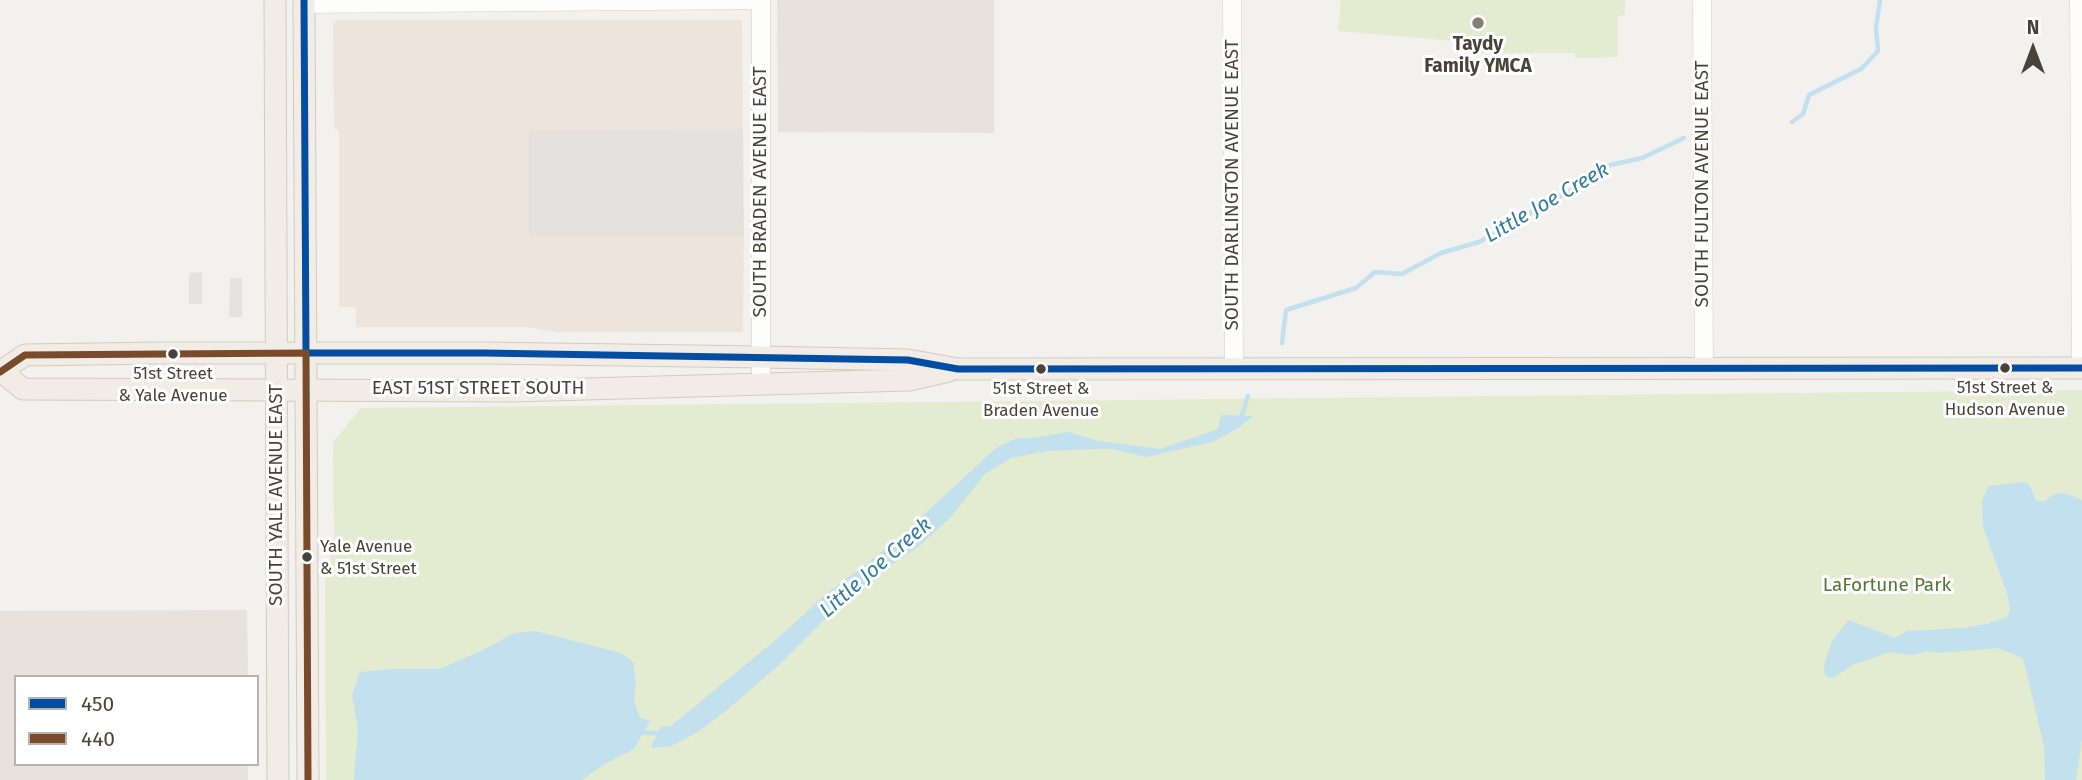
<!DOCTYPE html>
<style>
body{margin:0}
#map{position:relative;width:2082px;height:780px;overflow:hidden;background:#f3f1ee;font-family:"Fira Sans",sans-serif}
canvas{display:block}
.legend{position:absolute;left:14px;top:675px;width:245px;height:91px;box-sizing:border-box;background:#fff;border:2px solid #b6b3b0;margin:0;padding:9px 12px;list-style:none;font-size:21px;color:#49423a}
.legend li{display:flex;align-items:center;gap:14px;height:35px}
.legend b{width:35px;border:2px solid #b6b3b0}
.north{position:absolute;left:1998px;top:14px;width:70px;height:70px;-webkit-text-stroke:5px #fff;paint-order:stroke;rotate:0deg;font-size:19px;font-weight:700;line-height:28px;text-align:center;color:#49423a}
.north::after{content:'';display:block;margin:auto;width:24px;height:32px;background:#49423a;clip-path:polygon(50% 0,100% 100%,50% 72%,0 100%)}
</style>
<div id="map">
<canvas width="2082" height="780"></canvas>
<ul class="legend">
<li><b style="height:9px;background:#034ea2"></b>450</li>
<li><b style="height:9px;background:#7a4b2a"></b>440</li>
</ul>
<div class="north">N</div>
</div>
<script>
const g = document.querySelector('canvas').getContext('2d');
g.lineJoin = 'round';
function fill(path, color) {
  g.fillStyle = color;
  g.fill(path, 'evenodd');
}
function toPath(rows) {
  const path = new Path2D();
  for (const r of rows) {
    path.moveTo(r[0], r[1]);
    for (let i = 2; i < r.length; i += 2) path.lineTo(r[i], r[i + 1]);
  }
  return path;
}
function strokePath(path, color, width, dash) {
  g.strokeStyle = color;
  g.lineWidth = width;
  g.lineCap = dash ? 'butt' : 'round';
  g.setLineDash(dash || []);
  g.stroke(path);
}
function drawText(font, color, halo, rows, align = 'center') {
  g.font = font + ' "Fira Sans",sans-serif';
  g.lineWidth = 6;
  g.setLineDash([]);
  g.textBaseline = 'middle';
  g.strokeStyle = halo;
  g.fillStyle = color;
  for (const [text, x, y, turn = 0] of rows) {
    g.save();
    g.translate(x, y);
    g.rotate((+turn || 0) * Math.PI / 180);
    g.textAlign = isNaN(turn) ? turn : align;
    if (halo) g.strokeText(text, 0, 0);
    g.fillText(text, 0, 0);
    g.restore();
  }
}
fill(toPath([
 [777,0,994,0,994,133,778,132],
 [247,610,248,677,16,677,16,764,248,764,248,780,0,780,0,611]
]), '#e7e2dc');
fill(toPath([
 [340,20,742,20,743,129,529,130,529,236,744,236,743,332,556,332,527,327,356,327,356,307,339,307,339,130,334,129,333,22]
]), '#ede4db');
fill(toPath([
 [743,129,744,236,529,236,529,130]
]), '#e5e1de');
fill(toPath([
 [1341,0,1625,0,1625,15,1618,16,1618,57,1575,58,1575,53,1466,53,1466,42,1338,31],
 [2082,390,2082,780,326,780,325,579,334,544,333,442,361,408]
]), '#e3ebd0');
fill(toPath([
 [202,272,202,304,189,304,189,273],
 [230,278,242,278,242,317,229,317]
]), '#e5e2df');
fill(toPath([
 [1221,415,1254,416,1235,430,1212,442,1146,457,1113,449,1096,449,1047,451,1011,458,985,474,950,518,918,547,890,566,826,618,780,664,728,709,698,732,671,746,653,748,651,746,661,727,671,726,778,638,824,596,891,545,996,448,1017,438,1032,438,1068,432,1098,441,1160,449,1218,429],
 [2025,482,2030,486,2036,501,2045,501,2053,495,2064,493,2082,500,2082,738,2076,780,2045,780,2044,746,2023,658,1998,648,1939,653,1930,651,1912,655,1890,652,1852,665,1835,677,1830,678,1825,675,1824,665,1832,641,1849,620,1895,638,1907,631,1963,628,1987,624,2007,617,2010,610,2007,593,1983,527,1982,501,1989,486],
 [535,631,621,653,633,662,636,684,634,700,640,718,650,721,634,749,608,762,581,780,354,780,358,730,352,695,360,672,392,669,440,669,483,650,514,633]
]), '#c2e0ed');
strokePath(toPath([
 [1792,122,1803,114,1809,95,1861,69,1878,51,1876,28,1880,0],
 [1282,343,1286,310,1356,288,1375,272,1402,274,1441,253,1479,242,1586,182,1610,165,1642,158,1684,138],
 [1241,418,1248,396],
 [638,732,664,734]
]), '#c2e0ed', 4.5);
const minor = toPath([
 [761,0,761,385],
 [1232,0,1234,369],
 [1702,0,1704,368],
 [2079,0,2081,368],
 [304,4,761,0]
]);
const major = toPath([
 [275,0,278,780],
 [304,0,308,780],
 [0,372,25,355,159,353,484,353,761,357,908,360,958,369,2082,368],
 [2,372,23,389,515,391,909,380,949,371]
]);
strokePath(minor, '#d1cfcc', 19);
strokePath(major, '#d4cabd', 23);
strokePath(minor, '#fdfdfc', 18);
strokePath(major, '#f1ede6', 21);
strokePath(toPath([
 [304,0,306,353,484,353,908,360,958,369,2082,368]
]), '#034ea2', 7);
strokePath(toPath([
 [0,372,25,355,306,353,308,780]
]), '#7a4b2a', 7);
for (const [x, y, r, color] of [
 [1478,23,7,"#847f79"],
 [173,354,6,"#49423a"],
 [2005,368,6,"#49423a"],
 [1041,369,6,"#49423a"],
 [307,557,6,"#49423a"]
]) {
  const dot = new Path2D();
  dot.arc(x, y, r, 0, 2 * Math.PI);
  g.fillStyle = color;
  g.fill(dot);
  strokePath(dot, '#fff', 2.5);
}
drawText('17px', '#49423a', '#fff', [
 ["51st Street",173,374],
 ["& Yale Avenue",173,396],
 ["51st Street &",2005,388],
 ["Hudson Avenue",2005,410],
 ["51st Street &",1041,389],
 ["Braden Avenue",1041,411],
 ["Yale Avenue",320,547,"left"],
 ["& 51st Street",320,569,"left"]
]);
drawText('bold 19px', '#49423a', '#fff', [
 ["Taydy",1478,45],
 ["Family YMCA",1478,67]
]);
drawText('19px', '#49423a', '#fff', [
 ["SOUTH FULTON AVENUE EAST",1703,184,-90],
 ["SOUTH DARLINGTON AVENUE EAST",1233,185,-90],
 ["SOUTH BRADEN AVENUE EAST",761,192,-90],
 ["EAST 51ST STREET SOUTH",478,389],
 ["SOUTH YALE AVENUE EAST",277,495,-90]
]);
drawText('19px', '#527830', '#fff', [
 ["LaFortune Park",1887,586]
]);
drawText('italic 21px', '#347d9f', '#fff', [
 ["Little Joe Creek",1547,203,-30],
 ["Little Joe Creek",876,568,-41]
]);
</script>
